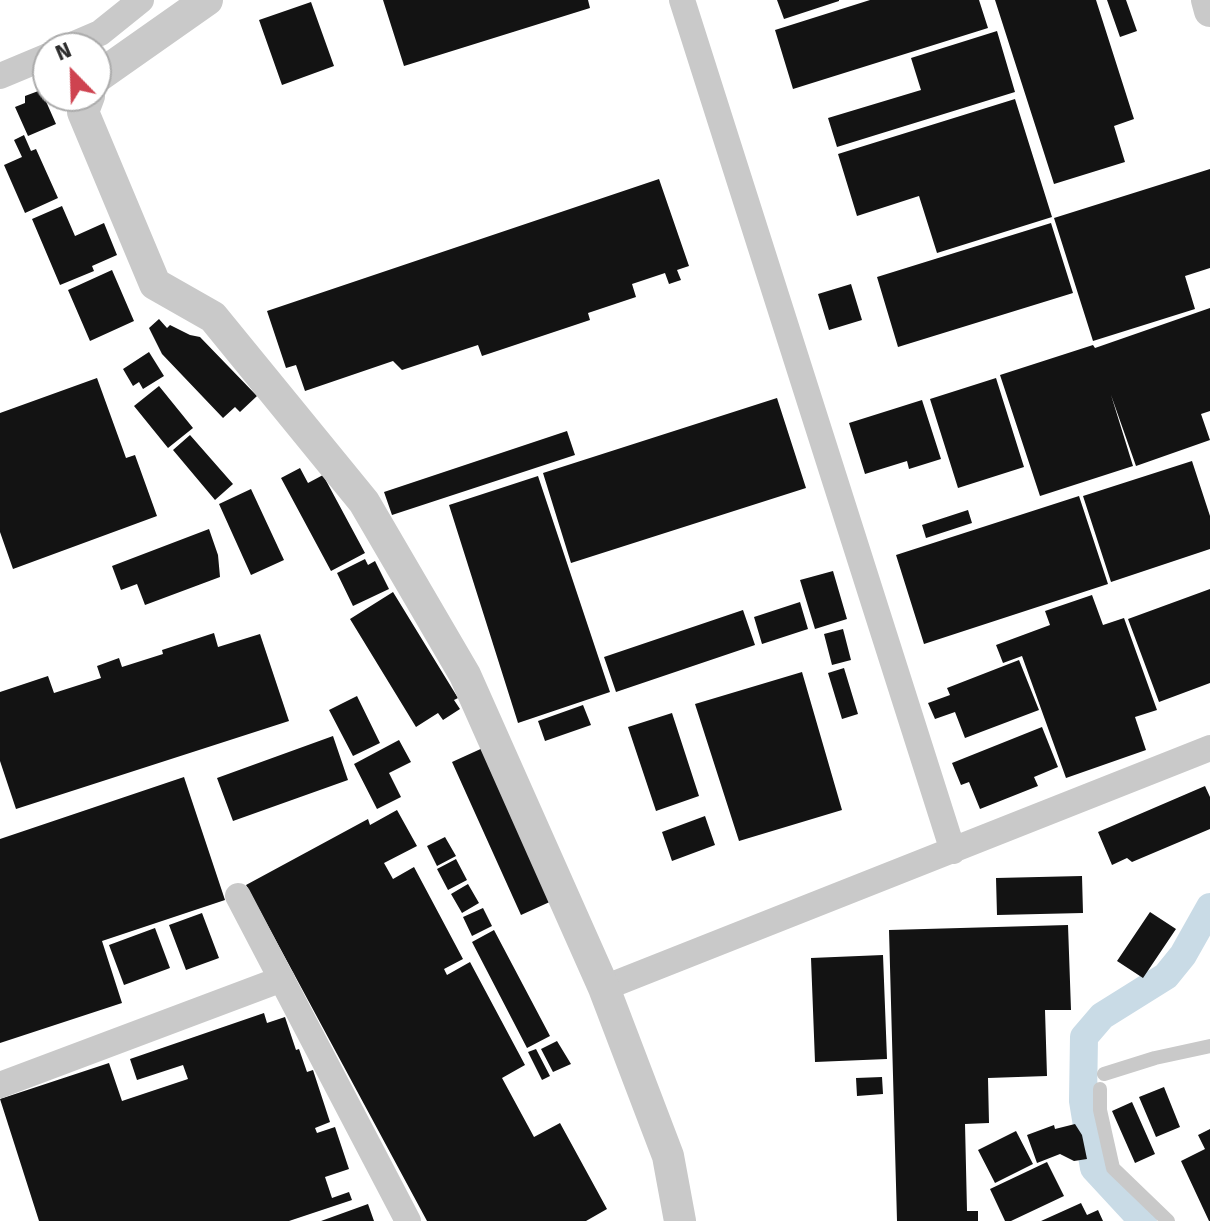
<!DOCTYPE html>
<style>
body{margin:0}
#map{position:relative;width:1210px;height:1221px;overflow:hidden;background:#fff;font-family:"Fira Sans",sans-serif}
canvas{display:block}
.north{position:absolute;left:32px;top:32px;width:80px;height:80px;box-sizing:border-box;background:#fff;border:2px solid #ababab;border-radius:50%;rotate:337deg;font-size:22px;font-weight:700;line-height:32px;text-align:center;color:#2c2c2c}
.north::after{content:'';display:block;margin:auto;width:28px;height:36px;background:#ce4350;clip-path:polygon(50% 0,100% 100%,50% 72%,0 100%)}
</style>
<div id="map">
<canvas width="1210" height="1221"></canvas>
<div class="north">N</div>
</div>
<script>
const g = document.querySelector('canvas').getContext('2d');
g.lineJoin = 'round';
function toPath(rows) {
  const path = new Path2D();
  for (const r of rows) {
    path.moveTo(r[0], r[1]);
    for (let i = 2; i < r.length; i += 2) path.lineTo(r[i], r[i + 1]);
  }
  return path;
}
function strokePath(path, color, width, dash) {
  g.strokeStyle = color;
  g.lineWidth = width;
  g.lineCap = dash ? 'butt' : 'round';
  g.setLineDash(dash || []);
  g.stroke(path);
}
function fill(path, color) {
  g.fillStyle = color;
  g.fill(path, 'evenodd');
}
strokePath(toPath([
 [1143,1221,1094,1168,1083,1101,1084,1037,1102,1016,1166,976,1183,955,1210,907]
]), '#c9dbe6', 28);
fill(toPath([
 [383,0,588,0,590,8,404,66],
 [777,0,839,0,839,1,784,19],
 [870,0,979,0,988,28,793,89,775,30],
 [995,0,1096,0,1134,119,1114,126,1125,162,1054,184],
 [1107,0,1126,0,1137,31,1120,37],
 [311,2,334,66,282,85,259,20],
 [997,31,1015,92,837,147,828,118,921,90,911,58],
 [41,90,56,124,28,136,15,107,25,103,25,96],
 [1015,99,1052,217,937,253,919,196,857,216,838,154],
 [24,135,31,151,36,149,58,198,25,213,4,165,22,157,14,140],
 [1210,169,1210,268,1185,276,1195,309,1093,341,1054,218],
 [659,179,689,266,677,270,681,280,669,284,665,273,632,284,636,297,588,313,590,320,482,356,478,345,402,370,393,361,305,391,296,365,286,368,267,311],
 [62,206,75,236,104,223,117,255,92,266,94,271,60,285,32,219],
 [1051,223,1073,293,898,347,877,277],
 [112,270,134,321,90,341,68,290],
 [851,284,862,320,829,330,818,294],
 [1210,308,1210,411,1201,414,1210,440,1136,466,1111,395,1133,466,1040,496,1000,375,1093,345,1095,348],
 [159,319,167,328,170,325,190,335,200,337,257,396,240,412,235,407,223,418,162,354,149,328],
 [149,352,164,376,143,389,139,382,133,386,123,369],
 [97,378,126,458,135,455,157,516,13,569,0,532,0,413],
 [996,378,1024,467,958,488,930,399],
 [159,386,193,428,168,448,134,406],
 [777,398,806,488,571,563,543,473],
 [922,400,941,459,909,469,907,461,865,474,849,423],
 [567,431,575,455,392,515,384,492],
 [190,435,233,484,215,500,173,450],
 [1192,461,1210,516,1210,549,1111,582,1083,496],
 [300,468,308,483,323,475,365,553,331,571,281,478],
 [538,476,610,692,518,723,449,505],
 [251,489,284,560,251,575,219,504],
 [1079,496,1108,584,924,644,896,555],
 [968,510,972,523,926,538,922,525],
 [209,529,218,555,220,577,145,605,137,584,121,590,112,566],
 [365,559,368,565,375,561,389,589,353,606,337,573],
 [833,571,847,619,815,629,800,580],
 [1210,589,1210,683,1159,702,1128,619],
 [393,592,458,698,454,700,460,709,443,720,438,713,416,727,350,619],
 [1092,595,1103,625,1124,618,1157,710,1135,717,1146,750,1066,778,1022,656,1003,663,996,645,1050,625,1045,611],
 [800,602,808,629,762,644,754,617],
 [743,610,755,645,616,692,604,657],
 [843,629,851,660,832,665,824,634],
 [214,633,218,647,260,634,289,721,16,809,0,761,0,692,48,676,54,693,101,678,97,666,119,658,122,667,163,654,162,650],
 [1019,660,1039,710,965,738,955,712,935,719,928,703,950,695,947,688],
 [844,668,858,714,842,719,828,673],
 [802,672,842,810,739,841,695,704],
 [357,696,380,743,353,756,329,710],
 [583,705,591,725,545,741,538,721],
 [672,713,699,796,656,811,628,727],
 [1042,727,1058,767,1034,777,1038,786,980,809,969,782,961,785,952,763],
 [333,736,348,780,233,821,217,778],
 [399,740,411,762,389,773,401,797,377,809,354,764],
 [485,747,554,900,521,915,452,762],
 [184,777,225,900,102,941,122,1003,0,1043,0,839],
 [1205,786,1210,797,1210,829,1132,862,1127,858,1112,865,1098,832],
 [397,810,417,846,384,863,393,879,414,867,463,959,444,969,447,975,470,962,525,1065,502,1078,534,1137,560,1123,607,1209,586,1221,427,1221,246,885,368,819,370,825],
 [705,816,715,845,672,861,662,832],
 [445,837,456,856,437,866,427,846],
 [456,859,467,880,448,890,437,869],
 [1082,876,1083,913,997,915,996,878],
 [468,884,479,903,462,913,451,894],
 [483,908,492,926,472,936,463,917],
 [1150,912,1176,929,1143,978,1117,961],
 [202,913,219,958,186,970,169,925],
 [1068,925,1071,1010,1045,1010,1047,1076,988,1078,989,1123,965,1124,967,1211,978,1211,978,1221,897,1221,889,930],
 [155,928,170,968,124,985,109,945],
 [494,930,550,1036,527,1048,472,942],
 [883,955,887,1059,815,1062,811,958],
 [264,1013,267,1023,285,1017,296,1050,299,1049,307,1072,313,1070,330,1122,315,1128,317,1133,335,1127,349,1169,325,1177,332,1198,349,1192,352,1200,289,1221,39,1221,0,1099,109,1063,122,1101,188,1079,183,1065,137,1080,130,1059],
 [557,1041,571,1064,553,1072,541,1049],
 [536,1049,550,1076,542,1080,528,1052],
 [882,1077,883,1094,857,1096,856,1078],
 [1164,1087,1180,1127,1156,1137,1139,1097],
 [1132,1102,1155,1154,1135,1163,1112,1111],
 [1075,1124,1082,1135,1087,1159,1074,1161,1060,1154,1037,1163,1027,1135,1054,1125,1055,1129],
 [1210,1129,1210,1221,1209,1221,1181,1161,1205,1149,1198,1135],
 [1016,1131,1033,1164,995,1183,978,1150],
 [1047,1162,1064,1196,1011,1221,1005,1221,990,1189],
 [1081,1203,1087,1215,1098,1210,1103,1221,1041,1221],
 [368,1204,374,1221,321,1221]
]), '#131313');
strokePath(toPath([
 [1104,1074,1155,1058,1210,1046],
 [1100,1089,1100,1110,1113,1168,1168,1221]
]), '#c9c9c9', 14);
strokePath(toPath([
 [682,0,953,851],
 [65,48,100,33,141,0],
 [0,76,48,56],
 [238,896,408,1221],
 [604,988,1210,748],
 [0,1085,282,979]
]), '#c9c9c9', 26);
strokePath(toPath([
 [1207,0,1210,11],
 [96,78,207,0],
 [89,96,83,112,155,284,213,317,364,502,465,675,604,988,668,1156,680,1221]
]), '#c9c9c9', 32);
</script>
